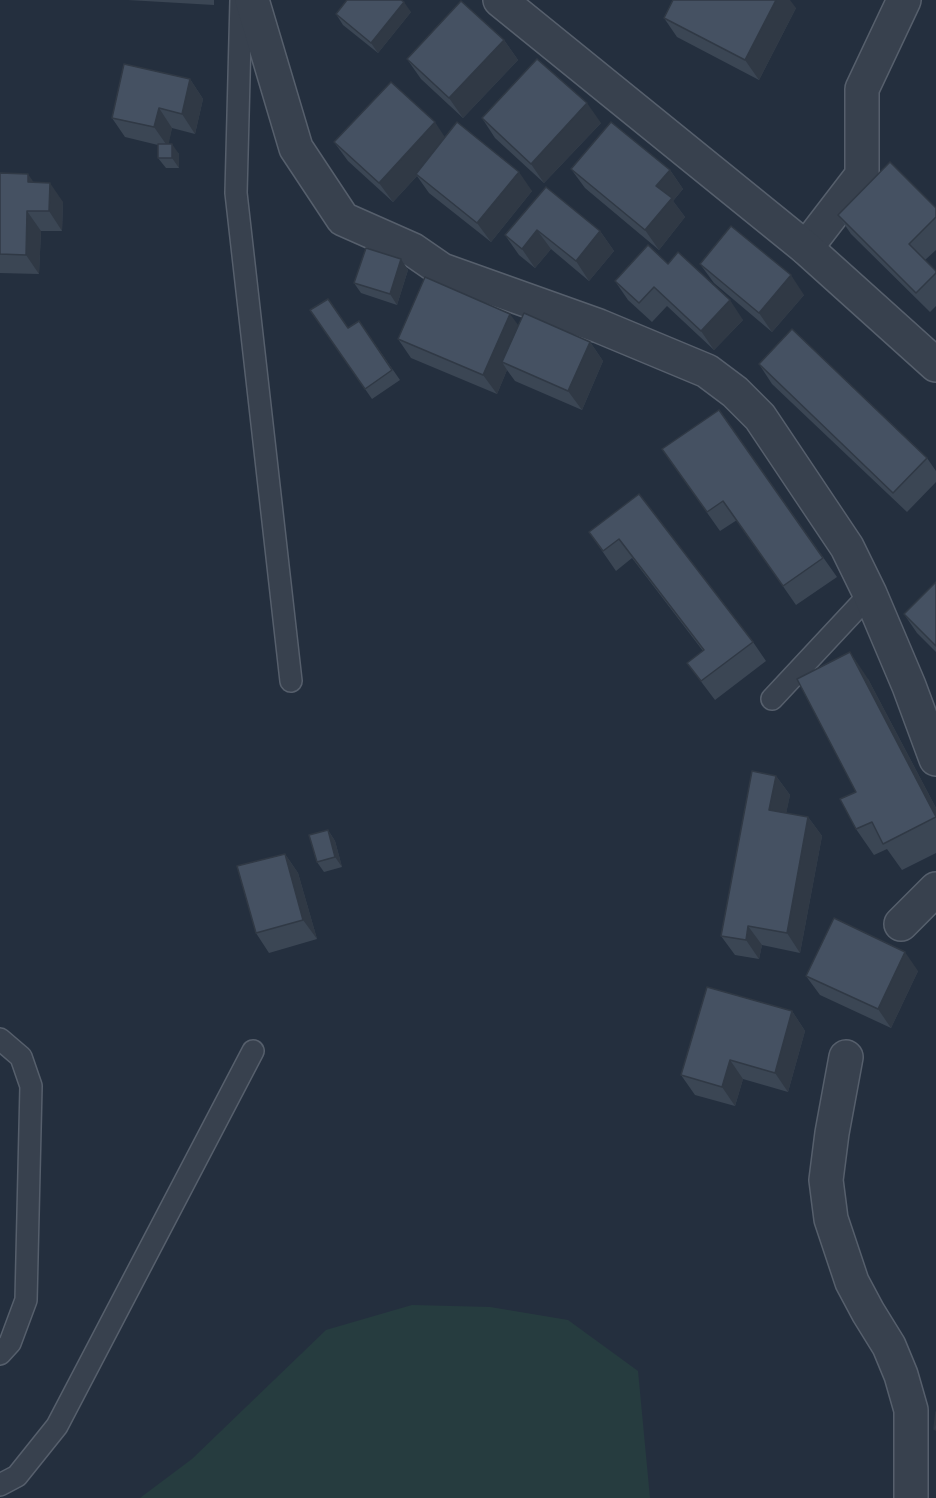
<!DOCTYPE html>
<style>
body{margin:0}
canvas{display:block;background:#242f3e}
</style>
<canvas width="936" height="1498"></canvas>
<script>
const g = document.querySelector('canvas').getContext('2d');
g.lineJoin = 'round';
function fill(path, color) {
  g.fillStyle = color;
  g.fill(path, 'evenodd');
}
function toPath(rows) {
  const path = new Path2D();
  for (const r of rows) {
    path.moveTo(r[0], r[1]);
    for (let i = 2; i < r.length; i += 2) path.lineTo(r[i], r[i + 1]);
  }
  return path;
}
function strokePath(path, color, width, dash) {
  g.strokeStyle = color;
  g.lineWidth = width;
  g.lineCap = dash ? 'butt' : 'round';
  g.setLineDash(dash || []);
  g.stroke(path);
}
fill(toPath([
 [412,1305,490,1307,568,1320,638,1371,650,1498,140,1498,192,1459,326,1330]
]), '#263c3f');
const service = toPath([
 [241,0,236,193,291,681],
 [772,699,870,594],
 [0,1039,21,1057,31,1086,26,1300,10,1343,0,1354],
 [0,1485,17,1476,57,1426,253,1051]
]);
const minor = toPath([
 [252,0,296,148,343,219,413,250,442,270,599,326,707,371,735,392,760,417,847,547,870,594,909,686,936,759],
 [806,248,862,175,862,89,904,0],
 [901,924,936,889],
 [846,1057,832,1133,826,1180,831,1219,852,1282,868,1312,889,1346,901,1375,911,1410,911,1498]
]);
const tertiary = toPath([
 [500,0,806,248,936,365]
]);
strokePath(service, '#565f6c', 24);
strokePath(minor, '#565f6c', 36);
strokePath(tertiary, '#565f6c', 36);
strokePath(service, '#38414e', 21);
strokePath(minor, '#38414e', 33);
strokePath(tertiary, '#38414e', 33);
fill(toPath([
 [128,0,214,0,214,5],
 [796,8,759,80,677,37,664,18],
 [411,12,378,53,343,25,336,14],
 [504,40,518,60,463,118,421,79,407,59],
 [190,79,203,99,195,134,172,128,168,144,179,154,179,168,166,168,158,158,158,145,125,137,112,118],
 [482,118,601,123,544,183,495,138],
 [445,137,532,191,491,242,429,193,417,176,393,202,348,161,334,142],
 [571,169,670,170,683,189,673,201,685,217,659,250,585,188],
 [0,173,63,202,62,231,41,231,39,274,0,273],
 [546,187,600,231,614,251,589,281,551,249,535,268,519,255,505,235],
 [936,208,936,250,925,260,936,271,936,306,930,312,851,234,838,215],
 [401,259,408,270,397,305,361,293,354,283],
 [668,264,743,320,714,350,667,306,652,322,628,300,615,281],
 [700,264,804,295,772,332,714,283],
 [310,310,348,328,359,321,400,380,372,399],
 [518,325,590,342,603,361,582,410,515,381,507,370,497,394,411,358,398,339],
 [759,364,927,458,936,471,936,482,907,512,772,384],
 [719,410,837,577,796,605,737,520,720,531,662,449],
 [639,494,753,642,766,661,715,700,687,663,703,651,632,558,616,571,589,532],
 [936,582,936,652,917,633,904,614],
 [868,679,936,808,936,853,902,870,887,849,874,855,856,829,856,792],
 [776,776,790,795,786,813,808,817,822,836,800,953,762,945,759,959,735,955,721,936],
 [328,830,335,841,342,867,324,872,317,862],
 [285,854,298,873,317,939,269,953,256,933],
 [918,971,891,1028,820,995,806,976],
 [792,1011,805,1031,788,1092,743,1079,735,1106,695,1095,681,1075]
]), '#3b4654');
fill(toPath([
 [776,0,790,0,796,8,759,80,745,60],
 [404,2,411,12,378,53,371,43],
 [504,40,518,60,463,118,449,98],
 [190,79,203,99,195,134,182,114],
 [587,103,601,123,544,183,531,164],
 [159,108,172,128,168,147,154,127],
 [435,122,448,142,416,174,417,176,393,202,379,183],
 [172,144,179,154,179,168,172,158],
 [670,170,683,189,673,201,685,217,659,250,645,230,656,186],
 [519,172,532,191,491,242,477,223],
 [28,174,41,193,28,182],
 [50,183,63,202,62,231,49,211],
 [27,211,41,231,39,274,26,255],
 [537,230,551,249,535,268,522,249],
 [600,231,614,251,589,281,576,261],
 [401,259,408,270,397,305,390,294],
 [791,275,804,295,772,332,759,313],
 [730,300,743,320,714,350,701,331],
 [510,314,524,333,502,362,507,370,497,394,483,375],
 [590,342,603,361,582,410,568,391],
 [850,652,868,679,936,808,936,817],
 [776,776,790,795,783,829,769,810],
 [808,817,822,836,800,953,787,933],
 [328,830,335,841,342,867,335,857],
 [285,854,298,873,317,939,303,920],
 [748,926,762,945,759,959,746,940],
 [905,952,918,971,891,1028,878,1009],
 [792,1011,805,1031,788,1092,775,1073],
 [730,1060,743,1079,735,1106,722,1087]
]), '#303945');
const building = toPath([
 [347,0,401,0,404,2,371,43,336,14,347,0],
 [673,0,776,0,745,60,664,18,673,0],
 [461,1,504,40,449,98,407,59,461,1],
 [537,59,587,103,531,164,482,118,537,59],
 [124,64,190,79,182,114,159,108,154,127,112,118,124,64],
 [391,82,435,122,379,183,334,142,391,82],
 [457,122,519,172,477,223,416,174,457,122],
 [611,122,670,170,656,186,672,198,645,230,571,169,611,122],
 [158,144,172,144,172,158,158,158,158,144],
 [890,162,936,208,936,217,909,244,936,271,936,273,916,293,838,215,890,162],
 [0,173,28,174,28,182,50,183,49,211,27,211,26,255,0,254,0,173],
 [546,187,600,231,576,261,537,230,522,249,505,235,546,187],
 [731,226,791,275,759,313,700,264,731,226],
 [648,245,668,264,678,252,730,300,701,331,654,287,639,303,615,281,648,245],
 [366,248,401,259,390,294,354,283,366,248],
 [425,277,510,314,483,375,398,339,425,277],
 [328,299,348,328,359,321,392,370,365,389,310,310,328,299],
 [524,313,590,342,568,391,502,362,524,313],
 [792,329,927,458,893,493,759,364,792,329],
 [719,410,823,558,783,586,723,501,707,512,662,449,719,410],
 [639,494,753,642,701,681,687,663,704,650,619,539,603,551,589,532,639,494],
 [936,582,936,646,904,614,936,582],
 [850,652,936,817,883,844,872,822,856,829,840,799,856,792,797,679,850,652],
 [752,771,776,776,769,810,808,817,787,933,748,926,746,940,721,936,752,771],
 [328,830,335,857,317,862,309,835,328,830],
 [285,854,303,920,256,933,237,866,285,854],
 [834,918,905,952,878,1009,806,976,834,918],
 [707,987,792,1011,775,1073,730,1060,722,1087,681,1075,707,987],
 [936,1412,936,1430,934,1429,936,1412]
]);
fill(building, '#455162');
strokePath(building, '#303945', 1.5);
</script>
